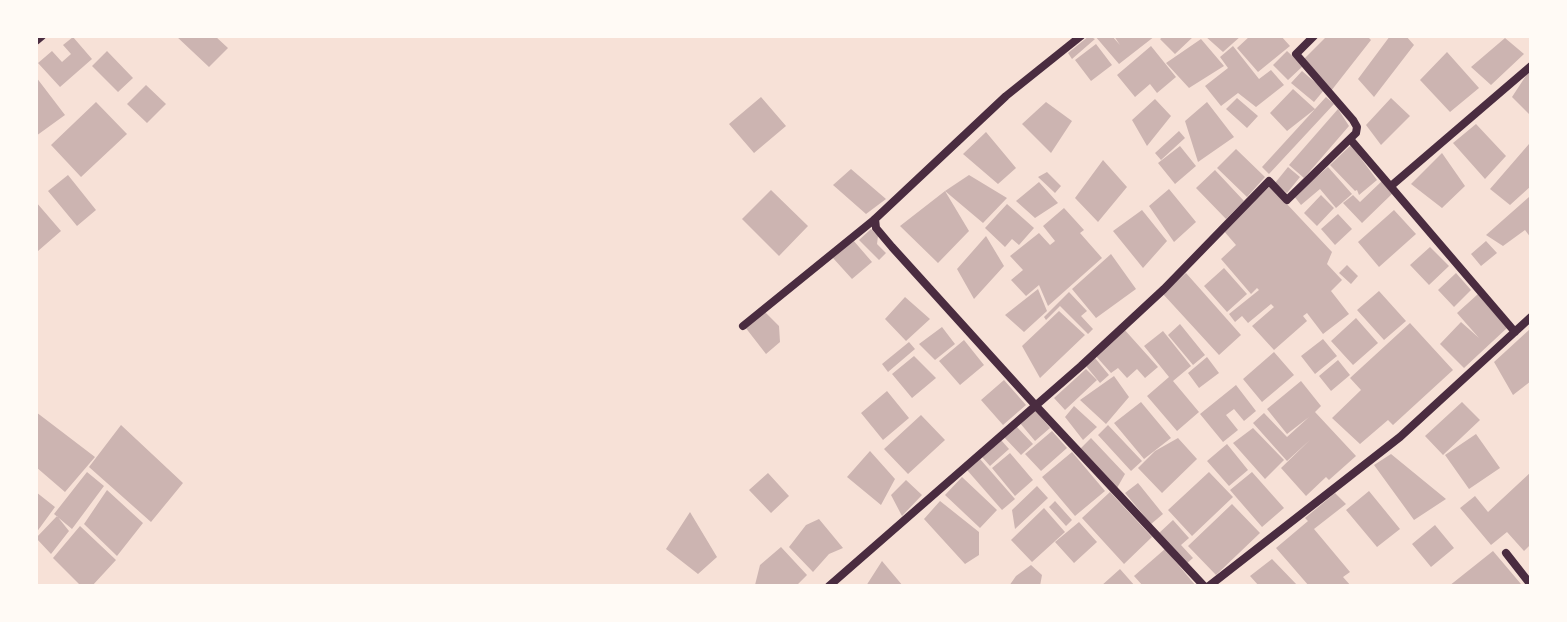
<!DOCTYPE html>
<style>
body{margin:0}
#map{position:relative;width:1567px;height:622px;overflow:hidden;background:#f7e1d7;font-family:"DejaVu Sans",sans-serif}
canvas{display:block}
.frame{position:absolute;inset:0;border:38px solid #fffaf5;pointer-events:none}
</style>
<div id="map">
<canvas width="1567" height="622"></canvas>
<div class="frame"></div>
</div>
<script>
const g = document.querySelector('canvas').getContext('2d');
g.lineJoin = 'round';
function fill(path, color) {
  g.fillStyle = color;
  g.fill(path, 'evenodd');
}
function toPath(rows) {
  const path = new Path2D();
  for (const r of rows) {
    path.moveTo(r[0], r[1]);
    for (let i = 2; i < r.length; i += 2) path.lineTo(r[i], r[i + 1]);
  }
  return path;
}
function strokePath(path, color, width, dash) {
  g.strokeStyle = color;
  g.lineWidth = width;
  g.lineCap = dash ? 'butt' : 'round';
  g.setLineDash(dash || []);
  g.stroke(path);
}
fill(toPath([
 [176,36,215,36,228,48,209,67],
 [1089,36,1095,39,1072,59,1068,53],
 [1095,36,1112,36,1120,45,1114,36,1155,36,1119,64],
 [1164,36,1194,36,1175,54,1160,39],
 [1205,36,1241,36,1223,52],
 [1250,36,1281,36,1290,46,1258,72,1237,48],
 [1327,36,1367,36,1371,40,1331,91,1303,60],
 [1390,36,1406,36,1414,45,1374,97,1358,79],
 [73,37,92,59,60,87,38,63,52,51,62,62,71,54,63,45],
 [1505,38,1524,54,1491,85,1471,67],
 [1201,39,1224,66,1189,88,1166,63],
 [1096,44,1112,65,1091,81,1075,60],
 [1151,46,1176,77,1157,93,1150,84,1135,97,1117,75],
 [1233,46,1259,79,1271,70,1284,85,1256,107,1238,93,1221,106,1205,86,1228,68,1220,57],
 [107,51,133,78,118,92,92,66],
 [1287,51,1303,66,1288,80,1273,65],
 [1447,52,1479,88,1450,112,1420,80],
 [1531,68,1531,116,1512,97],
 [1302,71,1324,90,1314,102,1291,83],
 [36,77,65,115,36,136],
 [146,85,166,104,147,123,127,104],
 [1293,89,1315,109,1287,131,1270,113],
 [761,97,786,126,754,153,729,124],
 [1326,97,1334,104,1269,174,1262,167],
 [1237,98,1258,116,1247,128,1226,109],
 [1391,98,1410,116,1381,145,1366,125],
 [1155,99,1171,116,1147,146,1132,120],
 [96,102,127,134,81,177,51,145],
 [1046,102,1072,121,1051,153,1022,124],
 [1207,102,1234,137,1198,162,1185,121],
 [1338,109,1349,126,1304,178,1289,165],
 [1476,124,1506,156,1485,179,1453,143],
 [1179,131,1185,138,1161,160,1155,153],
 [986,132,1016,168,998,184,963,154],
 [1529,144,1531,186,1510,205,1490,189],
 [1351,145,1377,180,1359,195,1357,190,1355,191,1330,165],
 [1180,146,1196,166,1175,184,1158,163],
 [1236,149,1265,177,1247,197,1217,168],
 [1442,153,1465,186,1442,208,1411,184],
 [1103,160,1127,187,1098,222,1075,198],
 [1288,167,1300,177,1287,193,1275,183],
 [1328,167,1352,194,1336,208,1320,189,1301,205,1294,196],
 [851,169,886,199,866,214,833,185],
 [1215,170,1244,201,1226,219,1196,188],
 [1047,172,1061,186,1055,193,1038,177],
 [68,175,96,210,77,226,48,191],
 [969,175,1007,198,983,223,945,191],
 [1383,180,1394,192,1362,223,1343,203,1353,195,1360,202],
 [1039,182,1058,203,1035,218,1016,201],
 [1270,186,1332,252,1327,264,1342,280,1331,291,1349,314,1323,334,1307,313,1303,316,1307,321,1274,350,1252,326,1274,307,1271,304,1248,323,1242,316,1235,322,1229,314,1259,290,1257,288,1251,294,1221,259,1236,245,1223,230],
 [1169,189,1196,222,1174,242,1149,206],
 [771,190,808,226,779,256,742,219],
 [945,191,969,231,938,263,900,226],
 [1321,195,1334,208,1317,226,1304,213],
 [1529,197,1531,199,1531,238,1525,230,1503,246,1486,235],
 [36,202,61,231,38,251,36,249],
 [1007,204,1034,228,1019,245,1012,239,1005,247,985,228],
 [1064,208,1084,230,1080,233,1102,258,1048,306,1039,285,1026,296,1011,280,1023,270,1010,256,1039,233,1050,245,1055,241,1043,226],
 [1142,210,1167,241,1143,268,1113,231],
 [1394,210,1416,234,1379,267,1358,242],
 [1338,214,1352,229,1335,245,1321,229],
 [871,229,878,236,877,244,886,253,879,260,859,240],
 [986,236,1004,266,974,299,957,269],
 [853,240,872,262,852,279,833,258],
 [1486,241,1497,253,1481,266,1471,254],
 [1430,247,1449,266,1429,285,1410,265],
 [1111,254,1136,289,1096,318,1072,289],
 [1347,265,1358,276,1351,284,1339,273],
 [1224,268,1247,294,1227,312,1204,286],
 [1186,273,1241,335,1219,355,1163,294],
 [1456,273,1471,290,1454,307,1438,290],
 [1038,289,1047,311,1024,332,1005,315],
 [1379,291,1406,321,1384,340,1357,310],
 [1069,292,1087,311,1081,316,1093,329,1088,334,1060,306,1046,320,1044,317],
 [1478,294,1507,328,1464,368,1440,344,1461,322,1479,338,1457,313],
 [905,297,930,319,906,341,885,319],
 [764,311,779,326,780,342,766,354,745,327],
 [1059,311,1085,335,1040,378,1022,346],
 [1356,318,1378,343,1353,365,1331,341],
 [1410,323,1453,370,1393,425,1388,420,1360,444,1332,418,1361,390,1350,378],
 [1180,324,1205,355,1193,365,1168,335],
 [942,327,955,344,935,360,919,344],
 [1123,328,1158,367,1145,378,1137,369,1127,378,1118,368,1111,373,1094,354],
 [1530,329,1531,381,1513,395,1494,362],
 [1163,331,1191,366,1173,381,1199,412,1177,431,1147,396,1169,377,1144,346],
 [1323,339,1337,356,1315,374,1301,356],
 [964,340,984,365,960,385,939,361],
 [909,342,915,349,888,372,882,364],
 [1274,352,1294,375,1262,402,1243,379],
 [914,356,936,378,912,398,892,374],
 [1207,357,1219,373,1199,388,1188,373],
 [1095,358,1109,375,1100,383,1086,366],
 [1338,360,1350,375,1331,391,1319,376],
 [1086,369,1097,380,1065,410,1054,398],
 [1114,376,1129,397,1106,424,1080,400],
 [1004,380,1026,405,1003,425,981,400],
 [1301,381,1321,406,1315,412,1356,456,1329,480,1326,477,1306,496,1281,468,1311,439,1287,461,1253,423,1264,413,1287,437,1309,417,1287,434,1267,409],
 [1236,385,1256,411,1244,421,1234,409,1226,415,1238,430,1223,442,1200,414],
 [887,391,909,418,883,440,861,413],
 [1141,402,1171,438,1144,459,1114,423],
 [1462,402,1480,420,1443,455,1425,436],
 [1074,406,1097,427,1083,440,1065,417],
 [1035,410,1050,428,1035,441,1020,423],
 [36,412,95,457,65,492,36,467],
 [921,415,945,440,908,474,884,449],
 [121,425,183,483,151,522,89,467],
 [1108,425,1142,461,1131,471,1098,435],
 [1016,426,1033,444,1021,455,1004,437],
 [1253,428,1284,460,1265,479,1233,443],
 [1052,431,1067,448,1041,471,1025,454],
 [1476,434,1500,468,1469,489,1445,455],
 [1091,438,1125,474,1117,488,1080,449],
 [1178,438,1197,459,1162,493,1138,468,1155,451],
 [1001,440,1009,449,990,466,982,457],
 [1227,444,1248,470,1229,486,1207,461],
 [870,451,895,479,881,505,847,477],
 [1072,452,1105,491,1075,516,1042,477],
 [1010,453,1033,480,1015,496,992,468],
 [1391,454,1446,499,1414,520,1374,465],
 [980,459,1015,499,1002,510,967,470],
 [87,472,104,486,72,529,54,514],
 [1209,472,1233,497,1192,536,1168,510],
 [1252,472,1284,508,1262,527,1230,490],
 [1531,472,1531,544,1524,551,1507,532,1491,545,1460,508,1475,496,1488,512],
 [768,473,789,496,771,513,749,490],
 [962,477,997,510,980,528,945,495],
 [906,480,922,495,902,516,891,495],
 [1138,483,1163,514,1151,524,1125,493],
 [1037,486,1048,498,1015,529,1012,510],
 [107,490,143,523,117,556,84,524],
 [1369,491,1400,529,1377,547,1346,510],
 [36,492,55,507,36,533],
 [1110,492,1152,537,1124,564,1082,518],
 [1335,493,1346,504,1314,529,1350,572,1343,577,1351,586,1309,586,1276,548,1308,521,1305,518],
 [940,501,979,532,979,555,965,564,924,519],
 [1055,501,1072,520,1066,526,1049,507],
 [1232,504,1260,533,1216,575,1188,546],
 [1044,508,1065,532,1032,562,1011,540],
 [690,512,717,557,698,574,666,549],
 [57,516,69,531,51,554,36,538],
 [819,519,843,548,829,554,813,572,789,547,806,525],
 [1173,520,1189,538,1181,545,1193,558,1186,564,1158,534],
 [1079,522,1097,542,1074,563,1055,542],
 [1435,525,1454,548,1431,567,1412,544],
 [80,526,116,560,92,586,81,586,53,558],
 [781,547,807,575,796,586,755,585,760,565],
 [1165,549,1196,586,1143,586,1134,576],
 [1493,551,1521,584,1519,586,1449,586],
 [1272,559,1298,586,1259,586,1250,576],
 [882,561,903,586,866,586],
 [1031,565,1042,575,1040,586,1009,586,1016,576],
 [1120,569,1135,586,1101,586]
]), '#ccb4b1');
strokePath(toPath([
 [36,41,42,36],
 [1350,139,1515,332],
 [1391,186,1531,66],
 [875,219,876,228,892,247,1036,406,1204,586],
 [743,326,875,219,1006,96,1081,36],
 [1506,553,1531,585],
 [829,586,1081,366,1164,289,1269,181,1287,200,1356,133,1357,127,1353,120,1296,54,1314,36],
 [1209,586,1400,437,1531,317]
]), '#4a2c40', 8);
</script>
